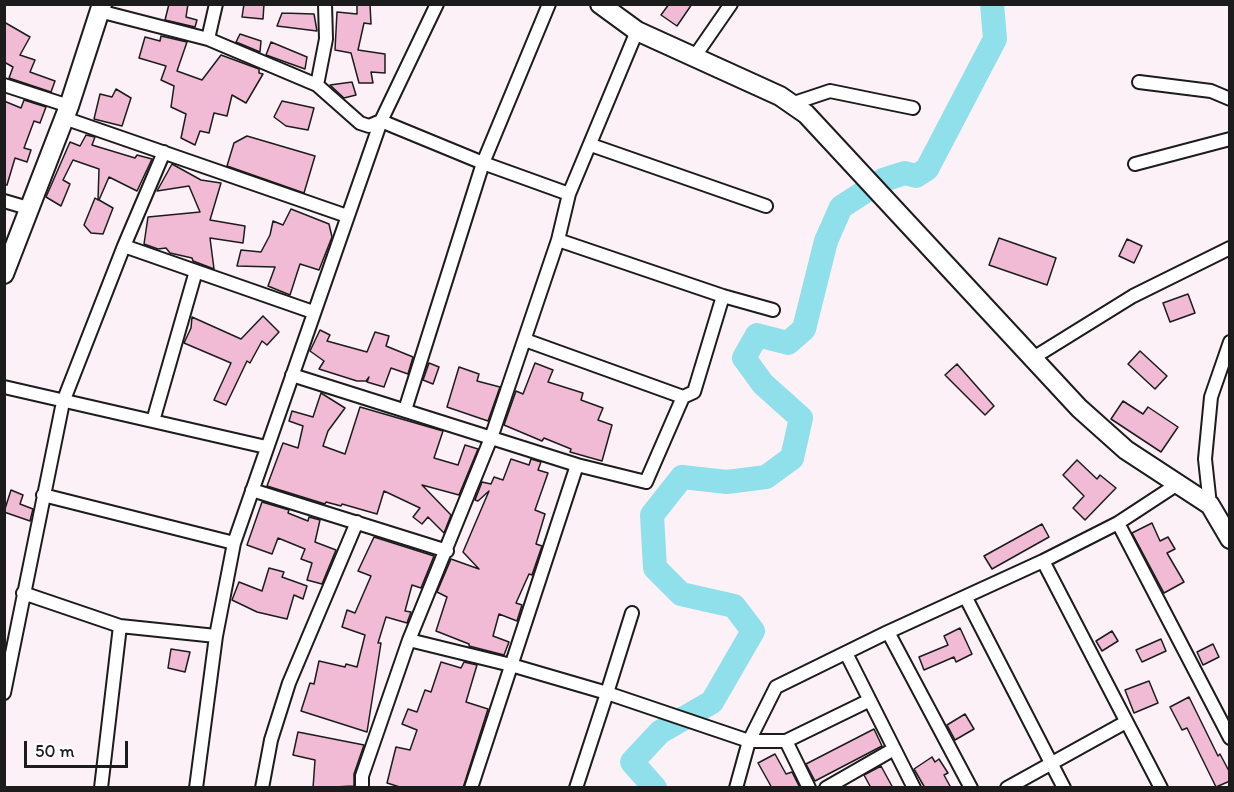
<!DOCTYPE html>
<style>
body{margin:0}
#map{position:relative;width:1234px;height:792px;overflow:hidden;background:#fcf1f7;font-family:Itim,sans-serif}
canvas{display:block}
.frame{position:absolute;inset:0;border:6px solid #1c1c1c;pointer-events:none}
.scale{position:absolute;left:24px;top:741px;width:104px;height:27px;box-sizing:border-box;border:3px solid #1c1c1c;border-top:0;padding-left:8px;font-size:18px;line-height:21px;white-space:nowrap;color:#1c1c1c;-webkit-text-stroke:4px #fff;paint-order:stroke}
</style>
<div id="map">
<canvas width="1234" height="792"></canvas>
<div class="frame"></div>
<div class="scale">50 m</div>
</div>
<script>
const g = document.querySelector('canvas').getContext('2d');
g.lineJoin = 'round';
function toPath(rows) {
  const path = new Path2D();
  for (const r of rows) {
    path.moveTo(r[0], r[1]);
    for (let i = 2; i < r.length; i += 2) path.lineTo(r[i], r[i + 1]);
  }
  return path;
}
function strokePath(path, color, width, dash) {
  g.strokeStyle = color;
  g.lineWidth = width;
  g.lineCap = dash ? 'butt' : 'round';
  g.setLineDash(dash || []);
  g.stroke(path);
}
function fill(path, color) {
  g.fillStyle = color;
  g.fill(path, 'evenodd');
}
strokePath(toPath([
 [655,788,632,762,660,732,712,702,753,631,734,606,681,594,655,568,652,515,682,477,727,482,766,477,792,458,801,418,763,384,744,358,757,335,788,343,804,329,826,241,841,207,883,180,905,173,916,176,927,169,995,39,992,4]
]), '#90e0eb', 24);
const building = toPath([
 [169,4,188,4,186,17,197,20,195,27,165,20,169,4],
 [244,4,264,4,263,19,242,17,244,4],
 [357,4,370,4,371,24,364,23,358,50,385,54,385,73,371,72,373,83,359,83,351,53,335,50,337,12,357,14,357,4],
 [669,4,692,4,677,26,661,15,669,4],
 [282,13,314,14,317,31,277,26,282,13],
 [4,22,30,37,20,55,35,60,30,72,55,81,51,92,9,78,13,67,4,62,4,22],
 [240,34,261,41,260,52,236,42,240,34],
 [161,36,187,42,177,71,202,80,221,55,259,69,259,73,263,74,246,103,232,95,227,116,214,113,209,133,200,131,195,145,181,138,186,114,171,107,174,86,161,80,166,66,139,58,145,37,160,41,161,36],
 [271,42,307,57,305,69,266,55,271,42],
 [352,82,356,95,344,98,330,85,352,82],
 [116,89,131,98,122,126,94,119,100,94,112,97,116,89],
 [24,100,46,107,40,123,34,121,24,148,31,150,27,162,15,158,7,185,4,185,4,101,21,108,24,100],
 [282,101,314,108,308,130,286,126,274,117,282,101],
 [86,135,95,137,92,145,135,158,137,155,152,159,137,191,109,177,99,200,113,208,103,234,91,233,84,225,95,198,98,200,99,169,73,160,63,180,70,184,61,206,46,197,70,142,80,146,86,135],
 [247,136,315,156,304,193,227,166,234,143,247,136],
 [172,164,201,180,221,183,210,220,245,226,243,243,210,238,214,269,193,261,192,258,170,253,166,248,158,249,144,244,148,217,200,212,189,186,157,191,172,164],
 [291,209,329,224,332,237,319,270,300,264,290,295,268,286,275,267,237,266,241,250,261,252,270,235,273,221,283,225,291,209],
 [999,238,1056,258,1047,285,989,265,999,238],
 [1127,239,1142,246,1134,263,1119,256,1127,239],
 [1188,294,1195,313,1170,322,1163,303,1188,294],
 [263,316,279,332,267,345,262,341,250,363,247,361,226,405,214,400,231,363,184,343,191,328,192,317,241,339,263,316],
 [320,330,330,335,327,341,367,352,375,332,389,336,386,346,413,357,408,374,391,368,384,387,367,382,369,377,366,381,357,381,319,369,324,361,310,351,320,330],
 [1140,351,1167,376,1155,389,1128,364,1140,351],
 [429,363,439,367,433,384,423,380,429,363],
 [535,363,553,370,548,382,583,393,581,400,603,408,598,420,612,425,602,461,570,452,571,449,544,438,542,441,504,425,516,391,523,394,535,363],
 [957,364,994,406,985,415,945,375,957,364],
 [459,367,479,374,477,381,500,387,488,421,447,407,459,367],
 [321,393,345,408,328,431,323,446,345,454,360,407,443,431,434,458,458,465,465,445,478,449,459,495,422,485,451,515,444,533,428,517,422,524,413,517,420,508,384,491,377,514,342,504,341,506,326,502,325,504,267,486,283,443,298,448,303,426,289,421,292,411,313,417,321,393],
 [1123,401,1143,414,1148,407,1178,427,1161,452,1111,419,1123,401],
 [511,459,529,465,531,459,541,462,538,470,548,473,535,510,545,514,536,544,542,546,532,575,529,574,516,603,522,605,517,621,499,614,493,636,509,642,504,655,469,646,469,644,436,631,447,597,437,592,451,559,479,569,463,552,489,491,478,501,475,500,482,482,491,484,494,477,503,480,511,459],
 [1077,460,1097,479,1100,475,1116,488,1085,520,1073,508,1084,496,1063,475,1077,460],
 [11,490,23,495,20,504,33,509,30,521,4,512,11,490],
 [262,502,289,510,288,513,308,521,309,517,320,520,315,542,336,550,322,584,307,580,312,563,301,559,305,549,278,538,272,554,247,545,262,502],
 [1152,523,1160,541,1168,537,1175,549,1167,553,1184,582,1164,593,1132,533,1152,523],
 [1042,524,1049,537,992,569,984,556,1042,524],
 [374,537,434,556,421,588,412,585,405,611,411,612,407,623,386,617,378,643,381,643,367,732,301,711,310,683,314,684,319,661,345,667,346,664,357,667,365,635,342,627,347,610,355,613,371,576,358,571,374,537],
 [269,568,284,572,282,577,307,586,303,599,294,595,287,619,257,612,232,600,239,582,262,591,269,568],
 [960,628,972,654,956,662,954,657,924,670,919,657,948,645,944,636,960,628],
 [1112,631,1118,641,1102,651,1096,641,1112,631],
 [1161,639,1166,651,1142,662,1136,650,1161,639],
 [1213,644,1219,657,1203,665,1197,652,1213,644],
 [171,649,190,652,185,672,168,668,171,649],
 [441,662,461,668,464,662,477,665,466,702,488,709,463,788,403,788,387,783,396,747,410,750,417,730,402,724,408,709,417,712,425,690,431,692,441,662],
 [1149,681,1158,703,1134,713,1125,690,1149,681],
 [1189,697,1218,756,1220,754,1230,773,1230,781,1216,787,1187,728,1182,730,1170,707,1189,697],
 [965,714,974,729,955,740,947,725,965,714],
 [874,729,882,746,815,781,806,764,874,729],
 [298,732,364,745,354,774,354,786,313,788,315,760,293,755,298,732],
 [775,754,786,774,792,772,800,788,772,788,758,763,775,754],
 [932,757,935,762,939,759,948,773,944,775,951,788,925,788,914,769,932,757],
 [881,766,893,788,871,788,864,775,881,766]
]);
fill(building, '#f1bbd5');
strokePath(building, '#1c1c1c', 1.5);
const street = toPath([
 [99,11,208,39,317,85,360,123,369,126,381,121,483,163,569,194],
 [208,39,216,4],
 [695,56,731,4],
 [1139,82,1211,91,1230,99],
 [4,85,69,106],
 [317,85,326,39,325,4],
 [794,103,830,91,913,108],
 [64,118,347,216],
 [591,145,766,206],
 [1135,164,1230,139],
 [4,201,28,208],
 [558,240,723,296,773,310],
 [124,246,313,312],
 [525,340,683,397,694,392,723,296],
 [1033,358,1133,296,1230,248],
 [292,375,577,465,646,482,683,397],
 [4,387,266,447],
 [405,410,483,163,549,4],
 [153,421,196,271],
 [252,490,447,551],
 [43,495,234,543],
 [1210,505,1205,459,1211,397,1230,342],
 [1118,523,1230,738],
 [1043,561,1161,788],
 [23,593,120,626,216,636],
 [966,598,1064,788],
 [632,613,607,693,749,741,786,741,868,701],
 [888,632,971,788],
 [409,640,511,665,607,693,576,788],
 [846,653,914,788],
 [4,693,63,402,124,246,164,152],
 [786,741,809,788],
 [101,788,120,626],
 [196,788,216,636,234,543,381,121,437,4],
 [262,788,271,740,289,683,357,522],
 [362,788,362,776,409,640,491,438,558,240,569,194,637,31],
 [471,788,577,465],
 [736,788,749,741,776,687,888,632,1043,561,1118,523,1176,485],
 [826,788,894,749],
 [1007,788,1126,722]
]);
const secondary = toPath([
 [600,4,637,31,780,96,806,114,1079,408,1126,450,1210,505,1230,539],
 [4,274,69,106,102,4]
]);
strokePath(street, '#1c1c1c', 16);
strokePath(secondary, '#1c1c1c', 22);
strokePath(street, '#fff', 12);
strokePath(secondary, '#fff', 18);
</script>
